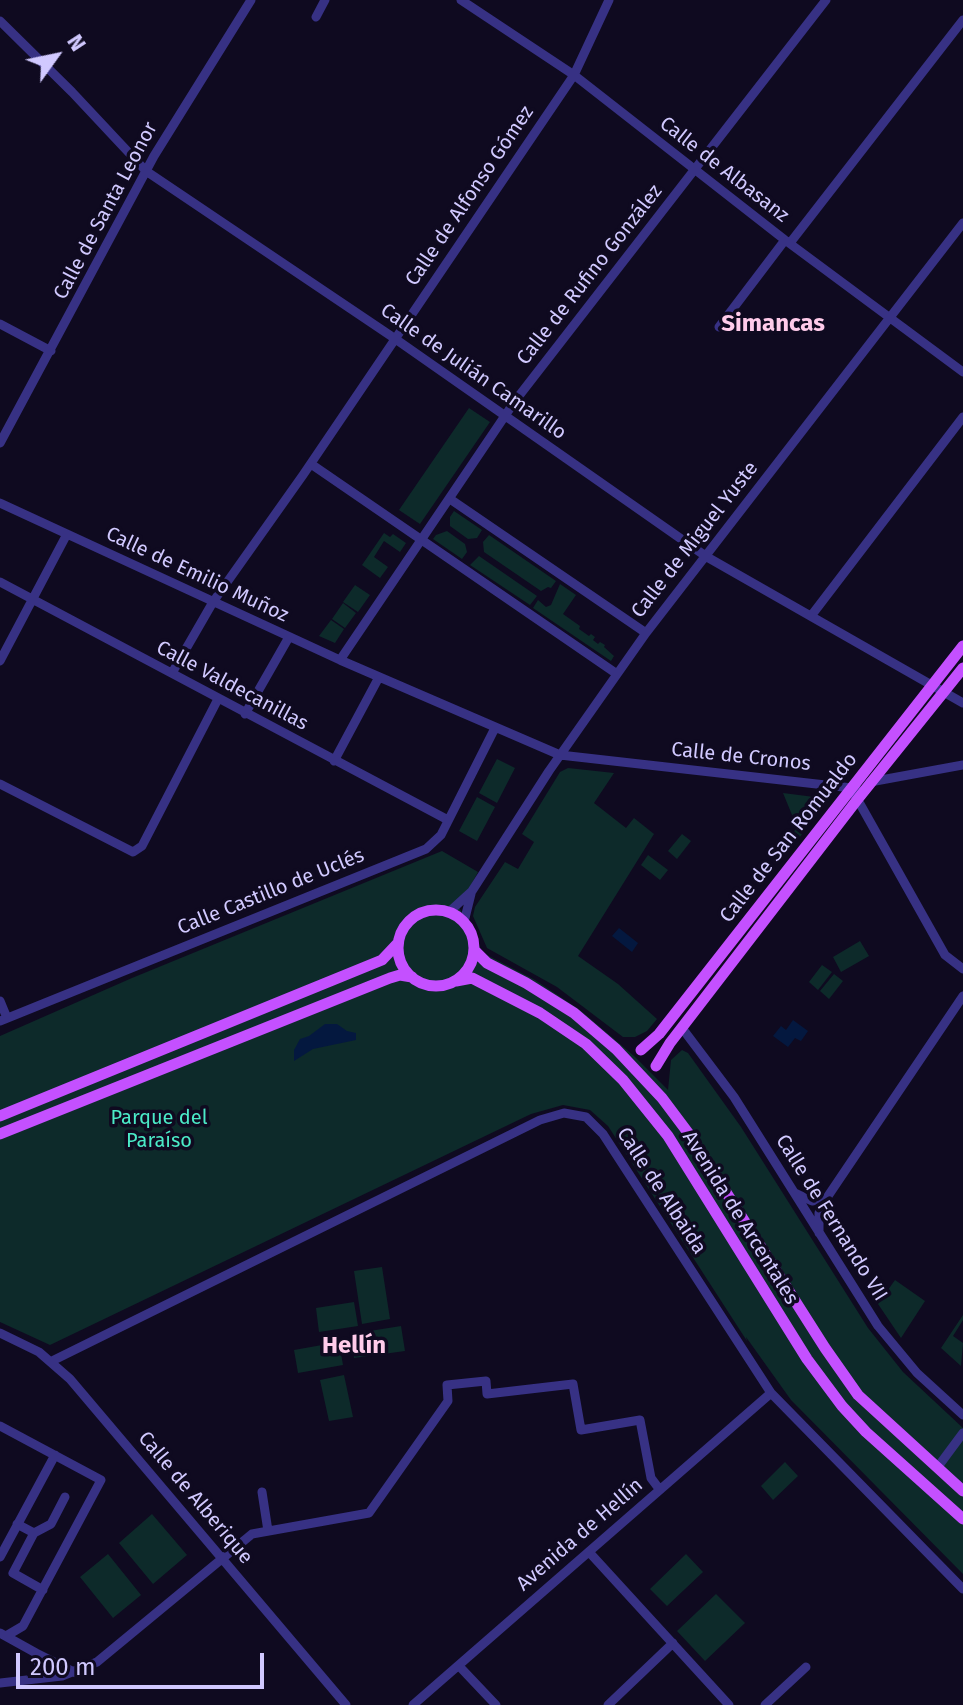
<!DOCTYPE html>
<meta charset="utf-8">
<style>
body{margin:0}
#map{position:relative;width:963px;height:1705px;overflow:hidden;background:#0f0a20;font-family:"Fira Sans",sans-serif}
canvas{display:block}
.north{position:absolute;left:16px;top:16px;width:80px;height:80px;-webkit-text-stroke:6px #0f0a20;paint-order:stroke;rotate:57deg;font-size:22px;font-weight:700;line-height:32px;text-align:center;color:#d1c9ff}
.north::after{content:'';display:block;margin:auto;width:28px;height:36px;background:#d1c9ff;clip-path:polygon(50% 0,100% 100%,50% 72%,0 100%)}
.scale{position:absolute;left:16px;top:1653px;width:248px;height:36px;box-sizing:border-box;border:4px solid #d1c9ff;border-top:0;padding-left:10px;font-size:24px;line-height:28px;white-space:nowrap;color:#d1c9ff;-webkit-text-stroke:6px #0f0a20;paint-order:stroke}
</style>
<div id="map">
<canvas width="963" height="1705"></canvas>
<div class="north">N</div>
<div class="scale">200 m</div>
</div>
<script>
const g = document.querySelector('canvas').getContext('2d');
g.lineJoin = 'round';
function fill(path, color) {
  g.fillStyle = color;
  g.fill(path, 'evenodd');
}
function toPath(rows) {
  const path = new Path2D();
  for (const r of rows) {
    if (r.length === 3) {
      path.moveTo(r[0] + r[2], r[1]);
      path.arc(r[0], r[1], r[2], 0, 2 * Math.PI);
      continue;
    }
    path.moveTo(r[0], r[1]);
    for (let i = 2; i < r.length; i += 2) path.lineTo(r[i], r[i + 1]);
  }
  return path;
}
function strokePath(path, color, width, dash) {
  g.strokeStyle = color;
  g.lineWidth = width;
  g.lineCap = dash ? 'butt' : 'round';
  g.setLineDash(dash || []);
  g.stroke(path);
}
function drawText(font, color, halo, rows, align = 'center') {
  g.font = font + ' "Fira Sans",sans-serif';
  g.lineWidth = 7;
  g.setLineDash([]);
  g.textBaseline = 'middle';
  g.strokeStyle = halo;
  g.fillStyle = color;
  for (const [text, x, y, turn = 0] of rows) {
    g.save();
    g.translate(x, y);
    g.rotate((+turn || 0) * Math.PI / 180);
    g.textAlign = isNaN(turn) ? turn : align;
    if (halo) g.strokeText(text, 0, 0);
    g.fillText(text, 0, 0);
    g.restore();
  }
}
fill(toPath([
 [469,408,490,422,420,524,399,510],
 [454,511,482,530,477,538,468,539,450,526,450,517],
 [447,531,465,544,467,552,462,559,433,539,436,535],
 [384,533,390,537,393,534,406,543,400,552,384,541,374,557,388,567,380,578,362,565],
 [489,535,556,581,551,588,548,587,541,591,484,552,483,542],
 [479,556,537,596,530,605,470,565],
 [560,584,576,595,563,614,580,626,579,629,589,636,591,634,595,637,593,640,598,644,600,642,605,645,604,647,614,656,611,661,533,608,538,600,546,607,551,605],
 [355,585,370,595,358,612,343,602],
 [343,603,356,613,345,628,332,619],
 [331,620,344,629,335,643,319,636],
 [497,759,515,768,497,803,479,793],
 [568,768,614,773,594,803,626,828,634,818,654,834,578,956,618,984,657,1019,647,1031,635,1037,623,1037,557,987,487,948,473,916,475,907,505,862,518,869,534,842,522,834,560,772],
 [783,793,830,799,799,838,793,833,797,827],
 [477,797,495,807,477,841,459,831],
 [682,834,691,841,677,859,668,851],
 [442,851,478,872,459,907,483,953,535,980,580,1010,634,1056,668,1090,671,1060,682,1050,688,1053,741,1127,868,1328,903,1372,963,1428,963,1574,791,1400,746,1337,747,1341,608,1126,590,1110,563,1105,531,1114,50,1345,0,1322,0,1036,132,978],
 [648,855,668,870,660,880,641,865],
 [860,941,869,956,841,972,833,957],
 [822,965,832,972,818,990,809,982],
 [834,974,843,981,829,999,820,991],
 [382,1267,390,1319,362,1324,354,1271],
 [895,1280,925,1301,901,1338,878,1304],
 [354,1302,358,1326,319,1332,316,1308],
 [963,1315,963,1320,953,1336,963,1343,961,1366,941,1348],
 [401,1326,405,1351,354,1358,351,1334],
 [339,1342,343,1365,298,1373,294,1350],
 [344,1375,353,1417,329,1421,320,1380],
 [785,1462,798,1476,773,1500,761,1486],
 [152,1514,187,1555,153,1584,119,1543],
 [108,1554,141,1595,113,1618,80,1577],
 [686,1554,703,1572,667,1606,650,1589],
 [716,1594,745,1623,705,1661,677,1631]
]), '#0d2a2a');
fill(toPath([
 [619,928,638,943,632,952,612,936],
 [793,1020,808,1031,801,1041,795,1038,788,1047,773,1036,781,1026,786,1030],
 [325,1024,337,1024,347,1031,356,1033,356,1040,313,1049,294,1061,294,1050,300,1039,309,1036]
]), '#04183f');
strokePath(toPath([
 [461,0,574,75,785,240,963,372],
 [316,17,325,0],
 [0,21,72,92,146,171,394,338,707,557,963,703],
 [790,243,963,20],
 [0,324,51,351],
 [719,327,785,240],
 [0,443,154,156,251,0],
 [311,464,617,674],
 [450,499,646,633],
 [0,503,340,660,560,755,852,788,856,787],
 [0,582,448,820],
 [811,616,963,417],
 [340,660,515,401,826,0],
 [0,661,67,534],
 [172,673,213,602,303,475,574,75,609,0],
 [245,714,289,637],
 [334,761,379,677],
 [870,782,963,765],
 [0,784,133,852,142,846,218,699],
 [855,795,945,955,963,969],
 [449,912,472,891,549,771,646,633,963,223],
 [464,922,471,894],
 [0,1001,7,1018],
 [0,1021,426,849,441,835,495,728],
 [682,1028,734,1097,878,1326,917,1373,963,1415],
 [795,1193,812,1201,826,1199],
 [819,1233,819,1213,826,1199,963,996],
 [0,1333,39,1352,70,1379,346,1705],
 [52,1361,540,1120,564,1113,586,1117,603,1134,771,1393,963,1589],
 [0,1426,101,1480,23,1626,6,1636],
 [937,1468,963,1433],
 [262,1492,268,1531],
 [17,1524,34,1533,51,1524,65,1497],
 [34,1533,13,1573,43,1590],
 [589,1552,729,1705],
 [0,1557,55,1455],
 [0,1633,36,1653,40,1671,37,1679],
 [36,1653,76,1673],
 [459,1666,496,1705],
 [0,1683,62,1676,97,1662,252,1534,369,1513,448,1401,447,1385,486,1381,487,1394,573,1384,581,1430,640,1420,651,1478,660,1490],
 [413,1705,771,1393],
 [608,1705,673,1643],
 [765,1705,806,1667]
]), '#373184', 9);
strokePath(toPath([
 [436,948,38],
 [475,951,487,963,526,983,574,1013,616,1049,662,1098,689,1134,825,1348,858,1395,963,1491],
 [456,981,472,978,540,1013,586,1044,623,1080,668,1136,807,1359,842,1406,866,1432,963,1519],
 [641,1050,659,1034,963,646],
 [656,1066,670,1043,857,800,963,668],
 [0,1116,382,960,398,943],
 [0,1134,390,978,400,975,412,977]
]), '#c450ff', 11);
drawText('20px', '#d1c9ff', '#0f0a20', [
 ["Calle de Albasanz",724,170,38],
 ["Calle de Alfonso Gómez",470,196,-56],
 ["Calle de Santa Leonor",106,211,-62],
 ["Calle de Rufino González",590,275,-52],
 ["Calle de Julián Camarillo",473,372,35],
 ["Calle de Miguel Yuste",695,540,-52],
 ["Calle de Emilio Muñoz",197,575,25],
 ["Calle Valdecanillas",232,686,28],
 ["Calle de Cronos",741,757,6],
 ["Calle de San Romualdo",789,838,-52],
 ["Calle Castillo de Uclés",271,892,-22],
 ["Calle de Albaida",661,1191,57],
 ["Avenida de Arcentales",740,1218,58],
 ["Calle de Fernando VII",831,1218,58],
 ["Calle de Alberique",195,1498,50],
 ["Avenida de Hellín",580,1535,-41]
]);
drawText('20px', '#4beac7', '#0f0a20', [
 ["Parque del",159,1118],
 ["Paraíso",159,1141]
]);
drawText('bold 24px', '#ffcbea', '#0f0a20', [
 ["Simancas",773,324],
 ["Hellín",354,1346]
]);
</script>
